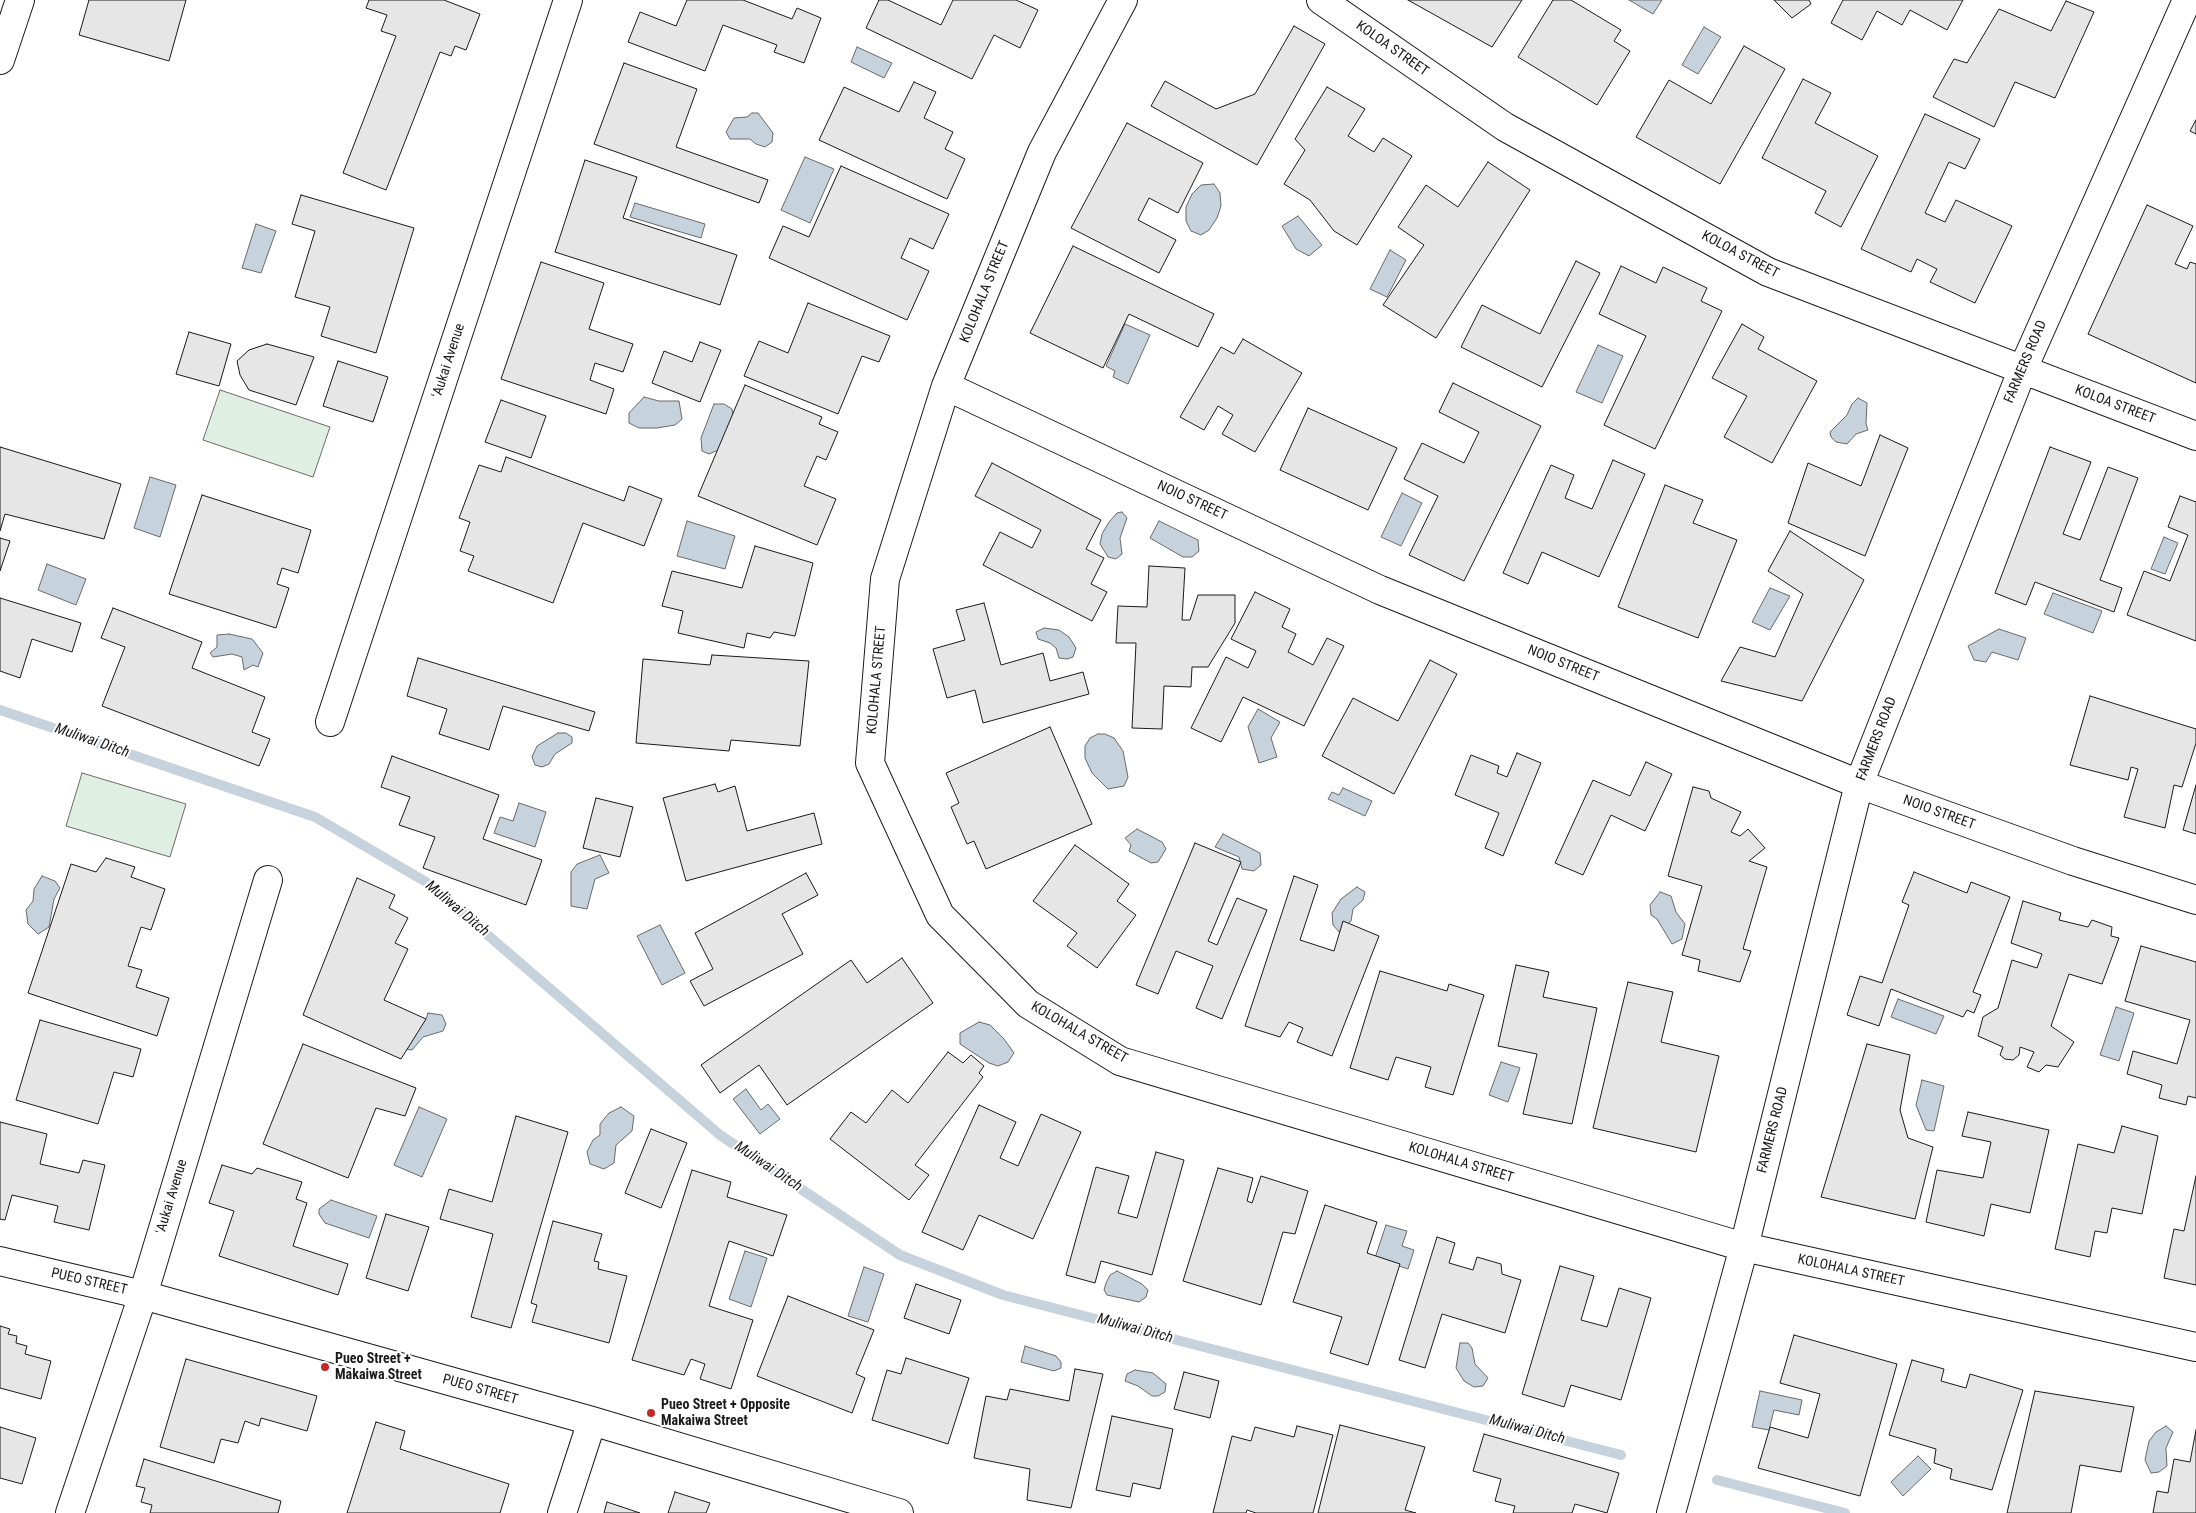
<!DOCTYPE html>
<meta charset="utf-8">
<style>
body{margin:0}
canvas{display:block;background:#fff}
</style>
<canvas width="2196" height="1513"></canvas>
<script>
const g = document.querySelector('canvas').getContext('2d');
g.lineJoin = 'round';
function fill(path, color) {
  g.fillStyle = color;
  g.fill(path, 'evenodd');
}
function toPath(rows) {
  const path = new Path2D();
  for (const r of rows) {
    path.moveTo(r[0], r[1]);
    for (let i = 2; i < r.length; i += 2) path.lineTo(r[i], r[i + 1]);
  }
  return path;
}
function strokePath(path, color, width, dash) {
  g.strokeStyle = color;
  g.lineWidth = width;
  g.lineCap = dash ? 'butt' : 'round';
  g.setLineDash(dash || []);
  g.stroke(path);
}
function drawText(font, color, halo, rows, align = 'center') {
  g.font = font + ' "Roboto Condensed",sans-serif';
  g.lineWidth = 4;
  g.setLineDash([]);
  g.textBaseline = 'middle';
  g.strokeStyle = halo;
  g.fillStyle = color;
  for (const [text, x, y, turn = 0] of rows) {
    g.save();
    g.translate(x, y);
    g.rotate((+turn || 0) * Math.PI / 180);
    g.textAlign = isNaN(turn) ? turn : align;
    if (halo) g.strokeText(text, 0, 0);
    g.fillText(text, 0, 0);
    g.restore();
  }
}
const green = toPath([
 [220,390,330,427,313,477,203,440,220,390],
 [82,773,186,804,170,857,66,826,82,773]
]);
fill(green, '#e0efe3');
strokePath(green, '#6a6a6a', 1);
const water = toPath([
 [1629,0,1662,0,1653,14,1629,0],
 [1704,27,1721,37,1698,74,1682,65,1704,27],
 [857,47,892,63,884,78,851,62,857,47],
 [752,113,758,113,773,133,772,142,765,147,756,144,750,139,730,139,726,132,734,118,747,117,752,113],
 [805,157,834,169,810,223,781,210,805,157],
 [1214,184,1220,193,1221,206,1217,218,1209,230,1201,235,1191,231,1186,221,1186,207,1192,194,1201,185,1214,184],
 [635,203,705,224,701,238,630,217,635,203],
 [1298,216,1322,245,1309,256,1296,249,1282,226,1298,216],
 [256,224,276,231,261,273,242,268,256,224],
 [1390,250,1406,260,1387,297,1370,289,1390,250],
 [1125,324,1150,335,1128,384,1113,377,1115,371,1106,366,1125,324],
 [1598,345,1623,356,1602,403,1576,392,1598,345],
 [644,397,659,401,679,401,682,419,675,425,657,428,639,428,629,423,629,413,644,397],
 [1858,398,1867,403,1866,424,1868,430,1856,434,1847,444,1836,442,1831,437,1830,432,1847,415,1852,404,1858,398],
 [714,404,724,404,732,409,733,416,721,449,709,454,702,451,701,438,714,404],
 [150,477,176,485,160,537,134,528,150,477],
 [1402,493,1422,503,1401,546,1381,537,1402,493],
 [1122,512,1127,518,1120,538,1122,554,1116,559,1108,557,1100,544,1102,534,1109,522,1117,513,1122,512],
 [687,521,735,536,725,569,677,556,687,521],
 [1159,521,1198,540,1199,551,1192,557,1183,557,1150,538,1159,521],
 [2164,537,2178,543,2165,574,2151,569,2164,537],
 [47,564,86,579,76,605,38,590,47,564],
 [1770,588,1790,596,1770,630,1752,622,1770,588],
 [2053,593,2102,611,2093,633,2044,614,2053,593],
 [1044,628,1059,630,1069,637,1076,648,1073,657,1067,659,1059,658,1056,648,1050,643,1038,639,1036,632,1044,628],
 [1999,629,2026,638,2018,660,1992,652,1986,662,1974,660,1968,646,1999,629],
 [229,634,252,639,263,653,258,667,253,665,244,670,242,657,232,654,213,657,210,653,217,647,217,635,229,634],
 [1258,709,1280,722,1271,738,1277,757,1259,763,1248,727,1258,709],
 [558,733,566,733,572,737,572,743,555,754,549,764,542,767,535,765,532,757,537,746,558,733],
 [1098,734,1105,734,1114,738,1123,751,1128,777,1124,786,1108,789,1092,773,1085,758,1085,746,1090,738,1098,734],
 [1343,788,1372,801,1365,816,1328,799,1332,792,1339,795,1343,788],
 [519,803,546,812,535,847,494,833,500,817,513,821,519,803],
 [1137,829,1162,842,1166,849,1158,862,1151,863,1129,851,1131,845,1125,838,1137,829],
 [1223,834,1260,853,1261,865,1254,871,1242,869,1239,857,1215,847,1223,834],
 [600,855,609,873,595,879,587,909,571,906,571,872,577,864,600,855],
 [42,876,55,881,60,888,54,899,49,927,38,934,28,924,26,910,33,901,34,889,42,876],
 [1357,887,1365,892,1363,900,1353,909,1351,921,1339,932,1333,925,1332,913,1341,899,1357,887],
 [1660,892,1671,896,1676,912,1685,924,1682,939,1672,944,1657,919,1651,915,1650,905,1660,892],
 [660,925,685,973,662,985,637,936,660,925],
 [1898,999,1944,1016,1936,1034,1891,1017,1898,999],
 [2116,1007,2134,1013,2119,1061,2100,1055,2116,1007],
 [428,1013,442,1015,446,1024,443,1031,423,1037,412,1050,404,1049,407,1027,426,1019,428,1013],
 [979,1022,990,1025,1004,1039,1014,1053,1008,1062,998,1066,989,1063,960,1044,960,1033,979,1022],
 [1501,1062,1520,1068,1508,1102,1489,1095,1501,1062],
 [1922,1080,1944,1086,1934,1131,1926,1130,1916,1105,1922,1080],
 [746,1089,761,1110,768,1104,780,1119,760,1134,733,1099,746,1089],
 [419,1107,447,1119,422,1177,394,1165,419,1107],
 [621,1107,634,1116,632,1131,616,1145,614,1163,604,1169,590,1164,587,1152,593,1140,600,1135,600,1124,609,1113,621,1107],
 [331,1200,377,1216,369,1238,325,1223,319,1214,319,1209,331,1200],
 [1386,1225,1407,1231,1402,1246,1414,1250,1408,1269,1375,1258,1386,1225],
 [745,1251,767,1258,751,1307,729,1299,745,1251],
 [864,1267,884,1274,868,1322,848,1316,864,1267],
 [1117,1271,1142,1284,1148,1290,1146,1297,1139,1302,1107,1295,1104,1290,1106,1283,1110,1275,1117,1271],
 [1460,1343,1468,1343,1472,1348,1475,1364,1488,1378,1483,1386,1474,1387,1464,1381,1456,1368,1460,1343],
 [1025,1346,1056,1356,1061,1362,1061,1368,1054,1371,1021,1362,1025,1346],
 [1135,1370,1153,1373,1166,1384,1165,1392,1158,1396,1152,1396,1138,1386,1125,1381,1127,1374,1135,1370],
 [1760,1391,1802,1400,1799,1415,1774,1410,1769,1430,1752,1427,1760,1391],
 [2166,1426,2173,1432,2166,1448,2167,1466,2159,1472,2151,1473,2145,1460,2149,1441,2156,1432,2166,1426],
 [1918,1456,1931,1469,1903,1496,1891,1482,1918,1456]
]);
fill(water, '#c6d2dc');
strokePath(water, '#6a6a6a', 1);
strokePath(toPath([
 [0,710,315,817,426,882,720,1135,900,1255,1003,1295,1621,1455],
 [1717,1480,1845,1513]
]), '#c6d2dc', 10);
const building = toPath([
 [89,0,186,0,169,61,79,35,89,0],
 [369,0,444,0,480,14,466,50,455,46,451,56,440,52,386,190,343,173,396,36,381,31,387,15,366,8,369,0],
 [687,0,743,0,792,19,797,8,821,18,804,63,774,52,777,45,723,25,705,71,628,42,640,12,676,26,687,0],
 [879,0,888,0,941,25,953,0,1016,0,1038,10,1020,48,994,35,972,79,866,28,879,0],
 [1408,0,1522,0,1492,47,1408,0],
 [1553,0,1571,0,1621,30,1614,41,1630,51,1597,105,1518,57,1553,0],
 [1774,0,1809,0,1811,4,1792,18,1774,0],
 [1843,0,1963,0,1947,30,1910,10,1902,25,1877,11,1862,40,1831,23,1843,0],
 [2066,1,2094,12,2055,98,2015,82,1994,127,1933,97,1954,59,1967,63,1999,9,2051,31,2066,1],
 [1294,26,1325,44,1257,165,1151,106,1165,81,1216,109,1255,94,1294,26],
 [1744,46,1785,69,1720,184,1636,137,1669,80,1711,104,1744,46],
 [624,63,697,89,676,147,768,180,759,203,594,144,624,63],
 [1803,79,1831,93,1815,123,1878,156,1841,227,1815,213,1826,191,1762,158,1803,79],
 [914,82,936,92,924,118,953,132,945,149,965,159,947,199,819,140,844,87,899,112,914,82],
 [1327,87,1365,109,1348,136,1374,152,1383,138,1412,156,1357,245,1334,231,1310,200,1284,184,1305,150,1295,139,1327,87],
 [1925,114,1980,139,1965,169,1949,162,1925,213,1945,222,1956,200,2012,226,1975,303,1930,282,1937,269,1917,259,1911,272,1861,249,1925,114],
 [2196,120,2196,134,2190,131,2196,120],
 [1127,123,1203,163,1178,213,1149,198,1138,220,1176,240,1159,273,1071,228,1127,123],
 [585,160,637,177,623,218,737,255,720,305,555,252,585,160],
 [1488,162,1530,190,1436,338,1383,305,1424,245,1398,227,1426,185,1458,207,1488,162],
 [841,166,949,214,933,249,910,238,901,258,929,271,907,320,769,258,783,226,809,237,841,166],
 [301,195,414,228,376,353,321,336,330,307,295,297,315,231,292,224,301,195],
 [2147,205,2193,226,2175,264,2187,269,2190,262,2196,264,2196,383,2088,334,2147,205],
 [1073,246,1214,314,1198,347,1129,314,1103,368,1030,333,1073,246],
 [1576,261,1600,273,1542,387,1461,347,1482,305,1540,334,1576,261],
 [541,262,604,283,589,329,633,344,623,372,595,363,590,380,614,389,606,414,501,379,541,262],
 [1621,266,1656,283,1663,267,1707,288,1701,301,1722,311,1655,449,1604,425,1646,336,1599,314,1621,266],
 [808,303,890,336,879,362,862,356,838,414,744,376,759,341,788,353,808,303],
 [1742,324,1764,337,1758,349,1817,381,1772,463,1724,437,1747,396,1712,378,1742,324],
 [189,332,231,344,219,386,176,374,189,332],
 [1243,339,1302,373,1255,452,1222,434,1233,415,1218,406,1204,430,1180,417,1221,347,1234,354,1243,339],
 [700,342,721,350,700,402,652,383,664,351,692,362,700,342],
 [267,344,314,357,296,405,249,390,240,375,237,361,249,350,267,344],
 [338,361,388,377,373,422,323,406,338,361],
 [1453,383,1541,426,1464,581,1409,555,1438,496,1404,479,1422,443,1464,463,1479,432,1439,412,1453,383],
 [745,385,822,417,819,424,838,432,826,460,817,456,804,486,836,499,817,545,698,496,745,385],
 [501,400,546,416,531,458,485,442,501,400],
 [1308,408,1397,448,1368,510,1280,470,1308,408],
 [1880,435,1908,448,1865,556,1788,523,1808,463,1861,486,1880,435],
 [0,447,121,484,104,539,5,514,0,531,0,447],
 [2050,447,2091,462,2063,534,2080,540,2108,467,2138,478,2100,580,2122,588,2114,612,2035,582,2026,605,1995,593,2050,447],
 [506,457,624,501,629,486,662,499,644,546,583,523,553,603,468,571,474,556,460,551,470,522,459,518,479,465,501,472,506,457],
 [1613,460,1645,474,1599,577,1542,552,1528,584,1503,573,1551,465,1574,475,1565,498,1592,509,1613,460],
 [992,463,1101,520,1086,549,1104,558,1091,584,1107,592,1092,621,983,565,1000,532,1032,548,1041,530,975,496,992,463],
 [1665,485,1703,500,1693,523,1737,540,1698,638,1618,607,1665,485],
 [202,495,311,530,298,573,282,568,277,584,289,588,276,628,169,594,202,495],
 [2180,496,2196,502,2196,641,2127,615,2144,571,2170,581,2188,535,2168,527,2180,496],
 [1790,531,1864,580,1802,701,1721,681,1740,647,1775,657,1803,594,1768,571,1790,531],
 [0,538,10,541,0,571,0,538],
 [755,546,813,563,795,636,774,632,770,638,747,633,744,648,678,633,683,611,662,606,672,571,742,588,755,546],
 [1149,566,1185,568,1182,620,1190,620,1198,595,1235,595,1235,623,1208,667,1192,667,1191,687,1164,686,1162,729,1132,728,1136,643,1116,643,1118,606,1147,607,1149,566],
 [1255,592,1290,609,1282,627,1296,634,1288,652,1313,665,1327,638,1344,646,1304,726,1243,697,1221,742,1191,728,1226,657,1248,668,1256,651,1231,639,1255,592],
 [0,598,81,623,72,652,32,639,20,678,0,671,0,598],
 [984,603,1001,665,1043,653,1050,681,1083,672,1089,694,983,723,975,690,947,698,933,649,965,640,956,610,984,603],
 [113,608,202,642,192,668,265,697,252,732,270,739,259,766,102,706,125,647,101,638,113,608],
 [712,655,809,661,800,746,731,740,729,751,636,743,643,659,710,665,712,655],
 [418,658,595,712,589,731,503,706,489,750,439,734,447,709,407,696,418,658],
 [1430,660,1457,674,1394,794,1322,756,1353,698,1398,721,1430,660],
 [2090,696,2196,729,2196,743,2182,787,2174,785,2165,828,2124,817,2138,769,2131,767,2128,780,2070,765,2090,696],
 [1050,727,1092,824,986,869,974,841,967,844,951,807,959,803,946,773,1050,727],
 [1517,753,1541,763,1503,856,1485,848,1499,813,1455,795,1471,755,1499,766,1497,773,1507,777,1517,753],
 [392,756,499,795,483,839,542,860,526,905,423,868,435,837,399,825,410,797,381,787,392,756],
 [1646,762,1672,774,1645,831,1611,815,1583,875,1555,863,1593,780,1630,796,1646,762],
 [715,784,718,792,735,786,747,831,814,813,822,844,686,881,663,798,715,784],
 [2196,785,2196,834,2183,830,2196,785],
 [1693,787,1709,791,1711,798,1741,812,1731,832,1740,836,1748,829,1765,848,1749,861,1767,867,1743,949,1751,951,1740,982,1698,971,1700,960,1682,955,1702,886,1668,876,1693,787],
 [596,798,633,807,620,857,583,848,596,798],
 [1195,843,1241,862,1208,941,1217,945,1237,898,1267,910,1222,1019,1196,1008,1213,966,1176,951,1158,994,1136,985,1195,843],
 [1075,845,1129,884,1117,901,1136,915,1097,968,1067,946,1077,933,1033,901,1075,845],
 [106,858,135,867,131,877,165,889,151,930,141,927,128,966,142,970,136,987,169,998,157,1036,28,993,71,864,96,872,106,858],
 [1914,872,1967,893,1971,882,2010,897,1973,992,1981,995,1974,1013,1967,1010,1963,1017,1891,989,1879,1026,1847,1015,1860,976,1882,983,1909,905,1902,902,1914,872],
 [806,873,818,895,782,914,803,954,704,1006,690,981,713,969,695,933,806,873],
 [1294,876,1318,885,1300,940,1334,951,1343,921,1379,936,1332,1056,1297,1042,1303,1028,1289,1022,1280,1037,1245,1026,1294,876],
 [357,878,395,895,389,908,408,918,395,943,408,949,384,1000,426,1019,401,1059,303,1015,357,878],
 [2023,901,2061,913,2059,920,2088,927,2092,920,2112,927,2111,936,2119,938,2102,984,2069,974,2051,1026,2074,1042,2058,1067,2046,1065,2039,1072,2027,1067,2034,1052,2020,1047,2019,1055,2013,1060,2005,1059,2000,1055,2003,1047,1978,1036,1983,1017,1998,1008,2012,960,2037,968,2042,954,2011,943,2023,901],
 [2141,946,2196,962,2196,1098,2188,1096,2186,1105,2159,1098,2162,1085,2127,1074,2133,1051,2177,1064,2190,1020,2125,1001,2141,946],
 [902,958,933,1003,787,1105,759,1065,720,1093,701,1065,851,960,867,983,902,958],
 [1516,965,1549,972,1543,997,1597,1008,1572,1124,1523,1114,1537,1054,1498,1046,1516,965],
 [1380,971,1447,991,1449,984,1484,995,1453,1095,1425,1087,1431,1067,1396,1057,1388,1080,1350,1068,1380,971],
 [1628,982,1673,992,1661,1042,1719,1056,1696,1152,1593,1128,1628,982],
 [40,1020,141,1049,133,1077,114,1072,98,1124,16,1100,40,1020],
 [303,1044,416,1088,405,1116,376,1108,348,1178,263,1144,303,1044],
 [1867,1044,1910,1055,1900,1110,1908,1138,1933,1147,1915,1219,1821,1197,1867,1044],
 [948,1052,963,1063,971,1055,984,1066,979,1073,983,1077,915,1165,929,1175,909,1200,830,1139,851,1112,866,1123,892,1090,908,1103,948,1052],
 [979,1105,1016,1122,1000,1158,1018,1166,1041,1114,1081,1132,1033,1239,979,1215,963,1250,922,1232,979,1105],
 [1968,1112,2049,1130,2030,1213,1991,1204,1984,1236,1926,1222,1937,1170,1983,1178,1991,1142,1962,1136,1968,1112],
 [516,1116,568,1132,511,1328,471,1317,493,1234,440,1219,449,1189,492,1202,516,1116],
 [0,1122,47,1134,40,1164,79,1173,83,1160,105,1165,89,1230,54,1222,58,1206,12,1195,5,1220,0,1219,0,1122],
 [2122,1126,2158,1136,2142,1214,2112,1208,2107,1233,2095,1231,2090,1257,2055,1249,2078,1144,2114,1153,2122,1126],
 [651,1129,687,1143,661,1208,625,1193,651,1129],
 [1156,1152,1184,1160,1152,1275,1101,1261,1095,1283,1066,1275,1096,1167,1129,1176,1118,1213,1137,1218,1156,1152],
 [222,1165,252,1174,257,1168,302,1182,296,1199,307,1203,293,1246,348,1264,338,1295,219,1256,234,1211,209,1203,222,1165],
 [1218,1168,1253,1178,1247,1201,1252,1203,1261,1176,1308,1191,1295,1234,1283,1232,1261,1305,1183,1281,1218,1168],
 [692,1170,731,1182,727,1197,787,1215,773,1256,729,1241,709,1306,753,1320,731,1389,700,1379,705,1364,691,1359,684,1375,632,1360,692,1170],
 [2196,1176,2196,1285,2164,1278,2174,1229,2184,1231,2196,1176],
 [1325,1205,1377,1222,1367,1253,1400,1264,1368,1365,1330,1353,1342,1317,1293,1302,1325,1205],
 [386,1214,429,1227,408,1291,366,1278,386,1214],
 [553,1221,602,1234,594,1261,599,1262,598,1269,627,1276,609,1343,532,1322,537,1305,531,1303,553,1221],
 [1437,1237,1455,1243,1449,1263,1473,1270,1477,1257,1501,1264,1502,1274,1521,1280,1505,1333,1442,1314,1425,1368,1399,1360,1437,1237],
 [1560,1266,1594,1276,1581,1320,1607,1327,1619,1288,1651,1298,1621,1400,1571,1385,1564,1407,1522,1394,1560,1266],
 [916,1284,961,1300,949,1334,904,1318,916,1284],
 [788,1296,874,1330,856,1374,865,1378,852,1413,757,1376,788,1296],
 [0,1326,10,1329,8,1334,17,1336,16,1343,27,1346,25,1354,51,1361,41,1399,0,1388,0,1326],
 [1794,1335,1897,1364,1860,1496,1758,1468,1770,1427,1808,1438,1820,1394,1780,1383,1794,1335],
 [906,1358,969,1378,948,1444,872,1420,887,1370,901,1374,906,1358],
 [186,1359,317,1396,307,1431,261,1418,259,1426,245,1421,238,1443,221,1439,214,1463,160,1447,186,1359],
 [1912,1360,1944,1369,1941,1381,1966,1388,1970,1374,2023,1390,1992,1490,1950,1479,1952,1469,1934,1463,1936,1449,1889,1435,1912,1360],
 [1075,1369,1103,1374,1071,1508,1027,1500,1030,1469,974,1458,986,1396,1007,1400,1010,1389,1069,1401,1075,1369],
 [1184,1372,1219,1381,1210,1418,1174,1409,1184,1372],
 [2035,1391,2134,1407,2121,1472,2080,1465,2071,1513,2007,1513,2035,1391],
 [1112,1416,1173,1429,1160,1489,1133,1483,1130,1497,1096,1490,1112,1416],
 [376,1422,405,1431,400,1449,509,1484,500,1513,347,1513,376,1422],
 [1340,1425,1425,1447,1405,1510,1416,1513,1318,1513,1340,1425],
 [1297,1426,1333,1435,1313,1513,1256,1513,1247,1510,1246,1513,1213,1513,1232,1436,1251,1441,1255,1427,1294,1437,1297,1426],
 [0,1427,36,1438,22,1484,0,1478,0,1427],
 [2196,1430,2196,1513,2153,1513,2157,1491,2168,1493,2174,1459,2190,1462,2196,1430],
 [1484,1434,1619,1473,1607,1513,1575,1504,1572,1513,1513,1513,1515,1506,1495,1501,1501,1479,1473,1471,1484,1434],
 [144,1459,281,1501,278,1513,150,1513,152,1505,141,1502,145,1488,136,1486,144,1459],
 [675,1492,710,1503,706,1513,668,1513,675,1492],
 [607,1502,640,1513,604,1513,607,1502]
]);
fill(building, '#e6e6e6');
strokePath(building, '#1a1a1a', 1);
const street = toPath([
 [1123,0,1042,152,946,386,885,579,870,763,940,915,1028,1004,1120,1061,1744,1247,2196,1347],
 [1321,0,1505,127,1768,272,2196,436],
 [946,386,1380,590,1859,784,2073,861,2196,900],
 [330,722,568,0],
 [0,1261,143,1295,592,1421,899,1513],
 [70,1513,143,1295,268,880],
 [562,1513,592,1421],
 [1671,1513,1744,1247,1859,784,2022,371,2187,0]
]);
const secondary = toPath([
 [0,60,20,0]
]);
strokePath(street, '#1a1a1a', 30);
strokePath(secondary, '#1a1a1a', 30);
strokePath(street, '#fff', 28);
strokePath(secondary, '#fff', 28);
for (const [x, y, r, color] of [
 [325,1367,5,"#c62828"],
 [651,1413,5,"#c62828"]
]) {
  const dot = new Path2D();
  dot.arc(x, y, r, 0, 2 * Math.PI);
  g.fillStyle = color;
  g.fill(dot);
  strokePath(dot, '#fff', 2);
}
drawText('14px', '#1a1a1a', '#fff', [
 ["KOLOA STREET",1392,49,35],
 ["KOLOA STREET",1740,255,28],
 ["KOLOHALA STREET",985,292,-68],
 ["ʻAukai Avenue",449,361,-72],
 ["FARMERS ROAD",2026,362,-67],
 ["KOLOA STREET",2115,405,21],
 ["NOIO STREET",1192,501,25],
 ["NOIO STREET",1563,664,22],
 ["KOLOHALA STREET",877,680,-85],
 ["FARMERS ROAD",1877,739,-69],
 ["NOIO STREET",1939,813,20],
 ["KOLOHALA STREET",1079,1033,30],
 ["FARMERS ROAD",1773,1130,-76],
 ["KOLOHALA STREET",1461,1163,17],
 ["ʻAukai Avenue",172,1197,-73],
 ["KOLOHALA STREET",1851,1271,12],
 ["PUEO STREET",89,1282,13],
 ["PUEO STREET",480,1390,16]
]);
drawText('bold 14px', '#1a1a1a', '#fff', [
 ["Pueo Street +",335,1359],
 ["Makaiwa Street",335,1375],
 ["Pueo Street + Opposite",661,1405],
 ["Makaiwa Street",661,1421]
], 'left');
drawText('italic 15px', '#1a1a1a', '#fff', [
 ["Muliwai Ditch",92,741,19],
 ["Muliwai Ditch",457,909,40],
 ["Muliwai Ditch",768,1167,34],
 ["Muliwai Ditch",1135,1329,15],
 ["Muliwai Ditch",1527,1430,15]
]);
</script>
